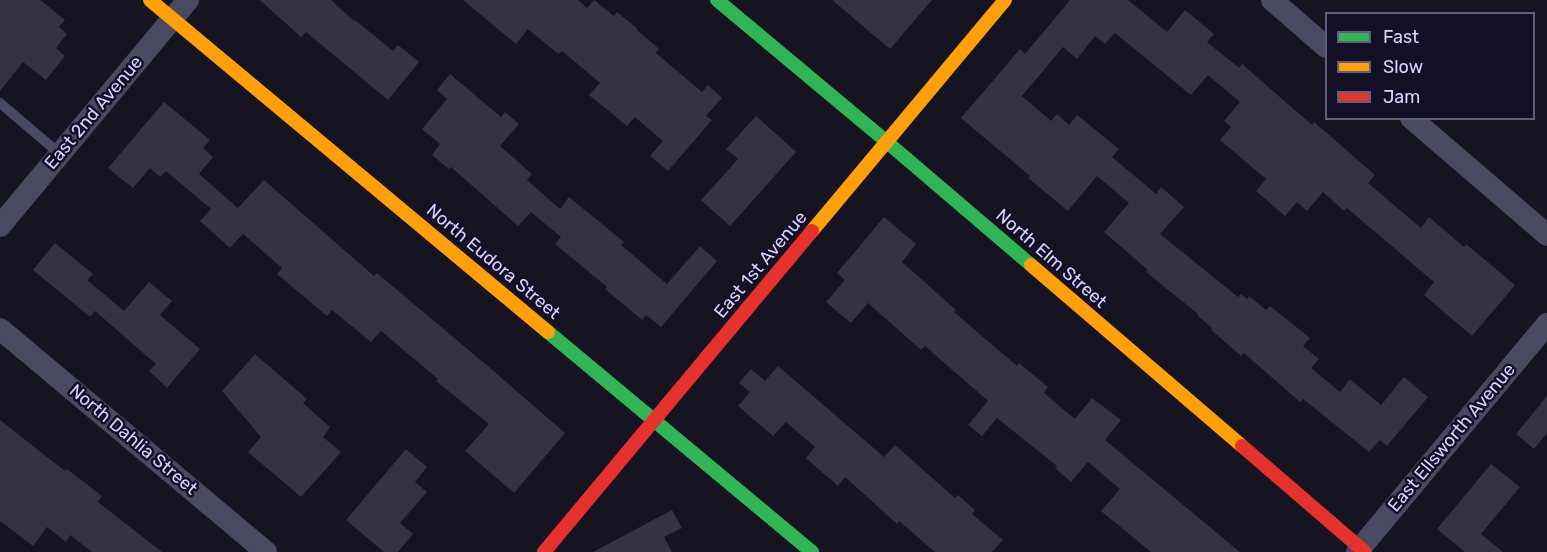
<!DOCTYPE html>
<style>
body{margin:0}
#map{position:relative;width:1547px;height:552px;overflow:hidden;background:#161421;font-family:Rubik,sans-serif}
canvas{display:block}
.legend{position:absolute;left:1325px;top:12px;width:210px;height:108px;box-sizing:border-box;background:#130f26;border:2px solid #625e7d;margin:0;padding:8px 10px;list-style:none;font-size:18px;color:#d9d4ff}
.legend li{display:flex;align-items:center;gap:12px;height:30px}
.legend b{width:30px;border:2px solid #625e7d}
</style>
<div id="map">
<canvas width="1547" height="552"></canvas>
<ul class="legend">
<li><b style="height:8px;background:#30b455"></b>Fast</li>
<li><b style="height:8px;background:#ff9f0a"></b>Slow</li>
<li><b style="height:8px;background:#e5322d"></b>Jam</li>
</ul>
</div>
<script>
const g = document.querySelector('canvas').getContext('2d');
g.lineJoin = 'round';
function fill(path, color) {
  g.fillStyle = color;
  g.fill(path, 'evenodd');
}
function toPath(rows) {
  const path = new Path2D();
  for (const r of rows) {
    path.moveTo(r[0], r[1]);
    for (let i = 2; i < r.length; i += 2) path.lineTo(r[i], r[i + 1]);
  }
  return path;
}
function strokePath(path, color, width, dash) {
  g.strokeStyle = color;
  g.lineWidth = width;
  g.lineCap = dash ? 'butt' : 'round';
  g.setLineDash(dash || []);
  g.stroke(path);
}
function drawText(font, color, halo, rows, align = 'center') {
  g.font = font + ' Rubik,sans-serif';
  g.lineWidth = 5;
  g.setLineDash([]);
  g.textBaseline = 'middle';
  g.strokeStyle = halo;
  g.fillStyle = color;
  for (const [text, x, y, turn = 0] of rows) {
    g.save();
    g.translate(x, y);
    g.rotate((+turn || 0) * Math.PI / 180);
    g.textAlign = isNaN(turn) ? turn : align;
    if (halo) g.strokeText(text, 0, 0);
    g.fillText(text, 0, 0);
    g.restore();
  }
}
fill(toPath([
 [0,0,40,0,65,20,59,27,67,34,56,48,65,56,46,80,23,62,0,91],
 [260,0,331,0,354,21,355,20,393,51,398,45,419,62,388,100,306,32,301,37],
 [463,0,578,0,587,8,594,0,614,16,617,12,638,29,637,30,659,49,656,53,702,92,708,85,722,98,706,116,712,120,668,171,650,156,663,141,635,117,627,126,589,95,600,83,562,51,558,54,528,29,516,44],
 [832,0,932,0,890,49],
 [1070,0,1128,0,1167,32,1185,10,1214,34,1207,42,1239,68,1242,64,1312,125,1314,122,1375,175,1368,183,1421,228,1429,217,1464,247,1466,244,1515,285,1472,336,1424,295,1434,282,1347,208,1344,211,1323,192,1307,211,1297,202,1285,216,1256,191,1266,179,1220,140,1231,127,1224,121,1240,102,1208,75,1191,95,1115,33,1105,44,1095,36,1077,59,1063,47,1022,96,1051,121,1057,114,1069,125,1077,115,1119,149,1112,157,1156,194,1161,187,1184,207,1160,234,1238,297,1241,294,1247,299,1249,296,1266,310,1270,306,1310,338,1303,346,1319,359,1311,368,1340,392,1350,379,1381,405,1404,377,1428,397,1387,446,1380,440,1369,452,1303,399,1300,402,1244,353,1241,356,1232,348,1211,330,1212,328,1197,315,1198,314,1146,272,1148,270,1104,232,1129,203,1097,176,1068,211,1028,178,1030,176,961,118,1020,49,1025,54],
 [450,74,501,117,505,112,519,124,500,146,532,174,527,180,560,209,569,197,624,242,621,245,667,284,700,246,717,261,661,327,646,315,642,320,605,289,607,287,555,244,561,237,531,212,518,226,451,167,449,169,432,155,440,144,422,129,447,99,437,90],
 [164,102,210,140,203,148,213,157,199,174,238,208,264,180,374,276,377,273,490,368,565,433,514,493,465,451,489,424,436,381,438,379,381,331,371,342,332,310,327,316,277,274,282,268,243,234,230,248,200,221,211,209,166,171,160,177,150,168,133,188,108,168],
 [756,116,796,152,730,226,701,200,738,159,726,149],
 [884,217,916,244,902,262,956,310,954,312,1017,366,1019,363,1048,387,1044,393,1075,419,1092,398,1121,420,1105,440,1240,552,1151,552,1101,511,1120,489,1088,462,1071,482,1055,468,1057,466,997,418,982,436,968,425,988,401,925,346,921,350,868,303,851,323,826,302,845,280,837,273],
 [55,243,93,274,87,280,124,311,149,282,172,301,160,315,200,349,167,388,149,371,156,364,95,311,90,317,33,270],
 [255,354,307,399,303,403,330,427,323,437,341,452,301,497,248,452,261,437,222,391],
 [778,366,884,457,895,445,955,498,958,495,975,510,972,514,1003,540,992,552,935,552,899,521,897,524,845,477,838,486,806,458,815,447,786,422,773,436,738,406,750,392,739,383,751,369,765,381],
 [1547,396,1547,433,1534,449,1516,434],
 [0,420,65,471,67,469,102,496,98,502,162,552,92,552,70,535,66,542,47,527,33,546,0,521],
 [406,449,427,467,415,482,427,492,400,523,413,534,398,552,384,552,346,520],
 [1491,464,1520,487,1481,534,1503,552,1465,552,1437,529],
 [672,510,682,528,664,537,672,552,593,552]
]), '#343243');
strokePath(toPath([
 [0,103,60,154]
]), '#4a4962', 10);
strokePath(toPath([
 [1272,0,1326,47],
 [1411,118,1547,235],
 [0,226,188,0],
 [0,329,266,552],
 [1357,552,1547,324]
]), '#4a4962', 22);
strokePath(toPath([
 [717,0,887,142,1031,265],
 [548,332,812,552]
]), '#30b455', 14);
strokePath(toPath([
 [150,0,548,332],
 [812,231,1005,0],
 [1031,265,1242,446]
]), '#ff9f0a', 14);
strokePath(toPath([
 [1242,446,1365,552],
 [544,552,812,231]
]), '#e5322d', 14);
drawText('18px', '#d9d4ff', '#130f26', [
 ["East 2nd Avenue",94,113,-50],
 ["North Elm Street",1051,259,41],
 ["North Eudora Street",493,262,40],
 ["East 1st Avenue",761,265,-50],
 ["East Ellsworth Avenue",1452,438,-50],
 ["North Dahlia Street",133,440,40]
]);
</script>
